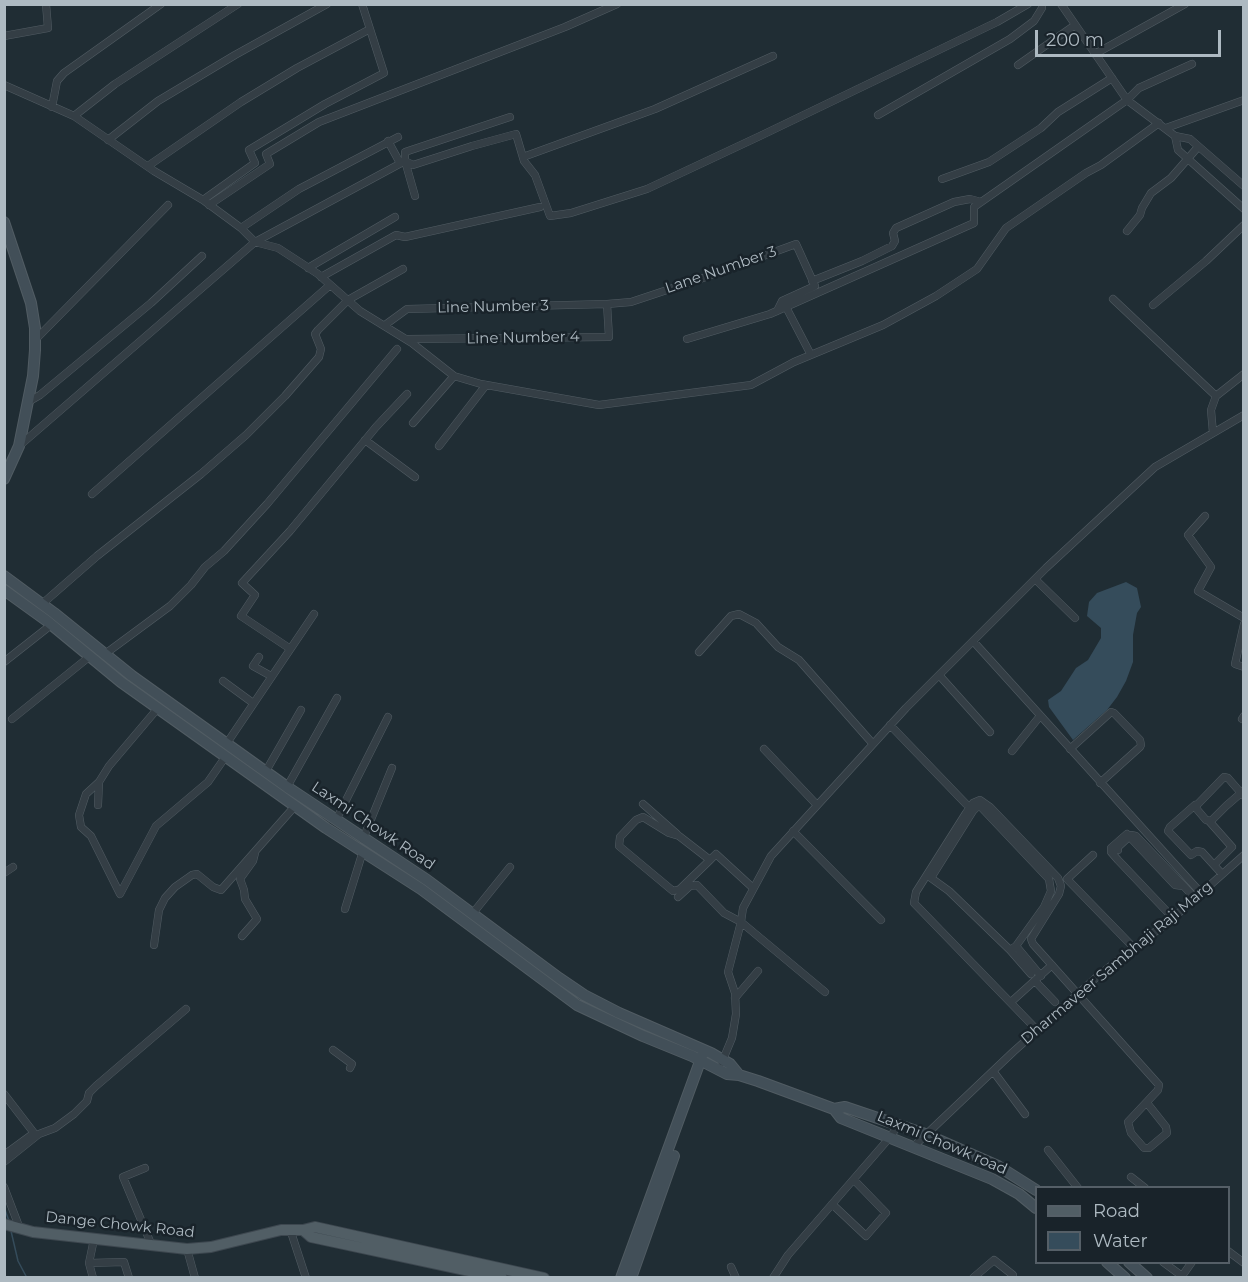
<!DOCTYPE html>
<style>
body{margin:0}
#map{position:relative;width:1248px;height:1282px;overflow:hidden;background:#202d34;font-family:Montserrat,sans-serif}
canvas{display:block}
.frame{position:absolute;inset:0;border:6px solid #aebac2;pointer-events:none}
.legend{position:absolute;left:1035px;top:1186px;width:195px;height:78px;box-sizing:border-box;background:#19232a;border:2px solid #555f67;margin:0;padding:8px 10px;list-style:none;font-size:18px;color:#aebac2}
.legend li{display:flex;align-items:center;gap:12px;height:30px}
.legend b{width:30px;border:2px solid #555f67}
.scale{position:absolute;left:1035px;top:30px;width:186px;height:27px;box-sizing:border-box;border:3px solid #aebac2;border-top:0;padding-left:8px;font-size:18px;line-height:21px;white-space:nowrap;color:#aebac2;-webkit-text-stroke:4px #19232a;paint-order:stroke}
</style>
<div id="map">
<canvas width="1248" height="1282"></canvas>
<div class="frame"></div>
<ul class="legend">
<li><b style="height:8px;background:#515e65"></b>Road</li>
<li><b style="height:16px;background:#354c5b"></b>Water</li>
</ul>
<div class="scale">200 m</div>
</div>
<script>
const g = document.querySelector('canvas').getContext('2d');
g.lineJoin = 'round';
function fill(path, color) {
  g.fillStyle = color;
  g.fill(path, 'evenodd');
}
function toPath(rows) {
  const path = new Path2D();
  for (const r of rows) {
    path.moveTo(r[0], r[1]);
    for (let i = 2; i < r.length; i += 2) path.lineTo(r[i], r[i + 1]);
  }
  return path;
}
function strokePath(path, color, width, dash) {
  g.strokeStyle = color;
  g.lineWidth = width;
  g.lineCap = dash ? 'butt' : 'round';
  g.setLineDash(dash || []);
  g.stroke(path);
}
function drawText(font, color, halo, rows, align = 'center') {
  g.font = font + ' Montserrat,sans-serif';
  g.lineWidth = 5;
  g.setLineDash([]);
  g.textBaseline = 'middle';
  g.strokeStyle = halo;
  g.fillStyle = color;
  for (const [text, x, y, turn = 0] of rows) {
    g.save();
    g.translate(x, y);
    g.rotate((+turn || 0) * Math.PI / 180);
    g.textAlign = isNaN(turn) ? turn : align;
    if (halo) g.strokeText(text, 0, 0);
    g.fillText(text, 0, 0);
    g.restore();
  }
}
fill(toPath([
 [1126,582,1137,588,1141,607,1137,613,1133,635,1133,662,1126,681,1117,697,1107,710,1073,740,1049,707,1048,700,1061,691,1076,668,1088,660,1101,638,1101,628,1087,616,1089,602,1097,593]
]), '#354c5b');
strokePath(toPath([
 [4,1207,9,1221],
 [11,1231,18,1261,27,1278]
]), '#354c5b', 1.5);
const street = toPath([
 [1061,4,1127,100,1175,136,1190,139,1244,186],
 [4,36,48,28,46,4],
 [1095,54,1185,4],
 [1018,65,1075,25],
 [4,85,74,116,154,171,203,200,241,228,255,242,278,248,318,274,360,311,412,343,454,376,481,384,599,405,751,385,794,362,883,325,936,296,977,269,1006,228,1086,173,1101,165,1159,123],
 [52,107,57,81,64,73,161,4],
 [878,115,1010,39,1034,21,1042,8,1042,4],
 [74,116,115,84,238,4],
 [1166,128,1244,100],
 [1175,136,1178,150,1244,209],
 [108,140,158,101,235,55,327,4],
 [388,141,400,163],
 [523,157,655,109,773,56],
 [405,161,413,165,472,146,516,134,524,161,535,175,550,216,571,213,647,189,760,136,997,22,1028,4],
 [405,161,415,196],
 [148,166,241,102,297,68,370,29],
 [942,179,989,162,1041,128,1058,112,1112,78],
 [203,200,255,163,249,150,325,104,384,73,362,4],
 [209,205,270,164,266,154,319,122,565,27,617,4],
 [241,228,299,189,398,137],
 [1127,231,1140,215,1142,208,1151,193,1171,178,1198,147],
 [308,268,395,217],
 [321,277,396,235,405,237,540,207],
 [812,281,862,261,892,246,895,241,893,233,896,228,954,202,970,199,981,202],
 [1113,299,1216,396,1244,374],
 [1153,305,1206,261,1244,225],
 [786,307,811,355],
 [385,325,407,309,607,304,631,302,703,278,796,244,815,286,782,301,777,311],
 [407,339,609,337,607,304],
 [687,339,770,314,974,223,974,207,1127,100,1139,88,1192,64],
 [35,340,168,205],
 [28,402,40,395,151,303,202,256],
 [413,423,454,376],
 [1213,433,1211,410,1216,396],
 [365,440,415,477],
 [19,446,255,242,405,161,405,152,510,117],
 [439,446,486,385],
 [92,494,330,285],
 [1205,516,1188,535,1211,567,1198,591,1244,618],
 [1035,579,1075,618],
 [42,604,97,556,201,474,246,435,285,396,319,357,321,349,315,334,318,330,348,300,403,269],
 [1244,624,1235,664,1244,667],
 [973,641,1201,893],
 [289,648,241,616,255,595,242,583,290,531,376,427,407,394],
 [699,652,731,616,739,614,756,623,778,647,799,660,873,744],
 [105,654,170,606,191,585,205,567,224,551,267,504,397,349],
 [259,657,253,666,271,676],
 [4,662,51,625],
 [939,675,990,732],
 [223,681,253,703],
 [12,719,89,657],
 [1242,719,1244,716],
 [890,725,966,804],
 [227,743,314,614],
 [764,749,817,805],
 [1070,749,1111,712,1114,713,1140,740,1141,745,1140,747,1100,783],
 [1012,751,1040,716],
 [266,771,301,710],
 [99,782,86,794,79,815,81,827,91,836,120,894,156,826,208,782,226,756],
 [287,787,337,698],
 [1244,790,1241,793,1226,806,1211,821,1206,820,1195,807,1224,777,1228,778,1241,793,1244,796],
 [643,804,677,834],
 [98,805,99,782,109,766,158,708],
 [1195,805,1170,827,1168,831,1191,855,1197,851,1202,852,1222,874],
 [336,820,388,717],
 [1209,821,1232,847,1214,865],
 [793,831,881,920],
 [363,839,392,768],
 [1118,850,1118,847,1131,835,1136,836,1195,898],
 [1093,855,1067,879,1135,949],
 [710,860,679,836,669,833,643,817,636,820,620,837,619,846,673,891,680,889,710,860,716,854,753,888],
 [4,873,13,867],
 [678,897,690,886,697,885,724,913,741,922,825,992],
 [345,909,363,851],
 [473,913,510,867],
 [1173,918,1118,860,1111,852,1111,848,1127,834,1175,885,1183,886],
 [242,936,257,919,245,899,244,890,240,879,253,861,255,853],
 [154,945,159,910,165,898,175,887,192,875,197,874,213,887,221,890,295,806],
 [1016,946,1010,950,949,891,931,878,973,811,977,807,981,807,1049,879,1051,891,1044,907,1016,946,1041,976],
 [1010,950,1031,974],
 [1035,981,1055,1002],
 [735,998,758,971],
 [1011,1002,1052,965],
 [1037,1030,914,903,916,892,966,813,973,803,980,800,990,807,1058,878,1061,886,1059,894,1031,939,1033,944,1159,1085,1158,1090,1128,1122,1131,1133,1144,1148,1149,1148,1167,1133,1166,1127,1147,1103],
 [333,1050,352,1064,350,1068],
 [722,1062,732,1038,736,1014,735,993,728,972,741,922,743,908,771,856,906,708,1046,568,1155,467,1244,415],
 [993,1071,1025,1114],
 [4,1094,34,1133,4,1155],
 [914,1146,1013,1052,1099,975,1173,918,1244,855],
 [1048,1150,1078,1188],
 [4,1162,39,1134,55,1128,74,1114,87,1101,89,1093,96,1086,186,1009],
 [145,1168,123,1177,152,1246],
 [1131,1177,1145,1188],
 [4,1187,20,1229],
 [832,1204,866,1236,886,1213,854,1180],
 [290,1229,306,1278],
 [187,1249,195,1278],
 [1228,1251,1244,1263],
 [1163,1262,1182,1276,1192,1262],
 [89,1263,124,1262,129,1278],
 [731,1267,736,1278],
 [93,1278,89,1263,94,1239],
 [773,1278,788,1255,891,1136,898,1125],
 [973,1278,994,1260,1013,1275,1013,1278]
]);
const secondary = toPath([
 [4,222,31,303,35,328,35,350,33,376,19,446,4,479],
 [4,576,54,613,132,676,287,787,427,880,559,978,584,995,619,1013,711,1053,730,1064,739,1075],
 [4,590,47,621,121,682,326,828,421,889,577,1005,643,1036,692,1056,727,1074,739,1075,758,1081,834,1109,841,1118,992,1179,1019,1194,1036,1208],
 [834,1109,845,1107,925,1134,998,1166,1036,1190],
 [1107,1262,1125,1278],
 [1129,1262,1147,1278],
 [621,1278,702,1056],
 [631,1278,674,1156]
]);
const primary = toPath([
 [4,1224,33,1232,187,1249,211,1247,281,1230,303,1230,315,1227,544,1278],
 [303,1230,311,1237,502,1278]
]);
strokePath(street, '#515c63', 8);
strokePath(secondary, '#515c63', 12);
strokePath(primary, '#3d474f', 12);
strokePath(street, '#343e45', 7);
strokePath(secondary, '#424f58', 10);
strokePath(primary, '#515e65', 10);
drawText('15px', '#aebac2', '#19232a', [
 ["Lane Number 3",721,270,-19],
 ["Line Number 3",493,307,-1],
 ["Line Number 4",523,338,-1],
 ["Laxmi Chowk Road",373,826,34],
 ["Dharmaveer Sambhaji Raji Marg",1117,963,-40],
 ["Laxmi Chowk road",942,1143,23],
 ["Dange Chowk Road",120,1225,6]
]);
</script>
